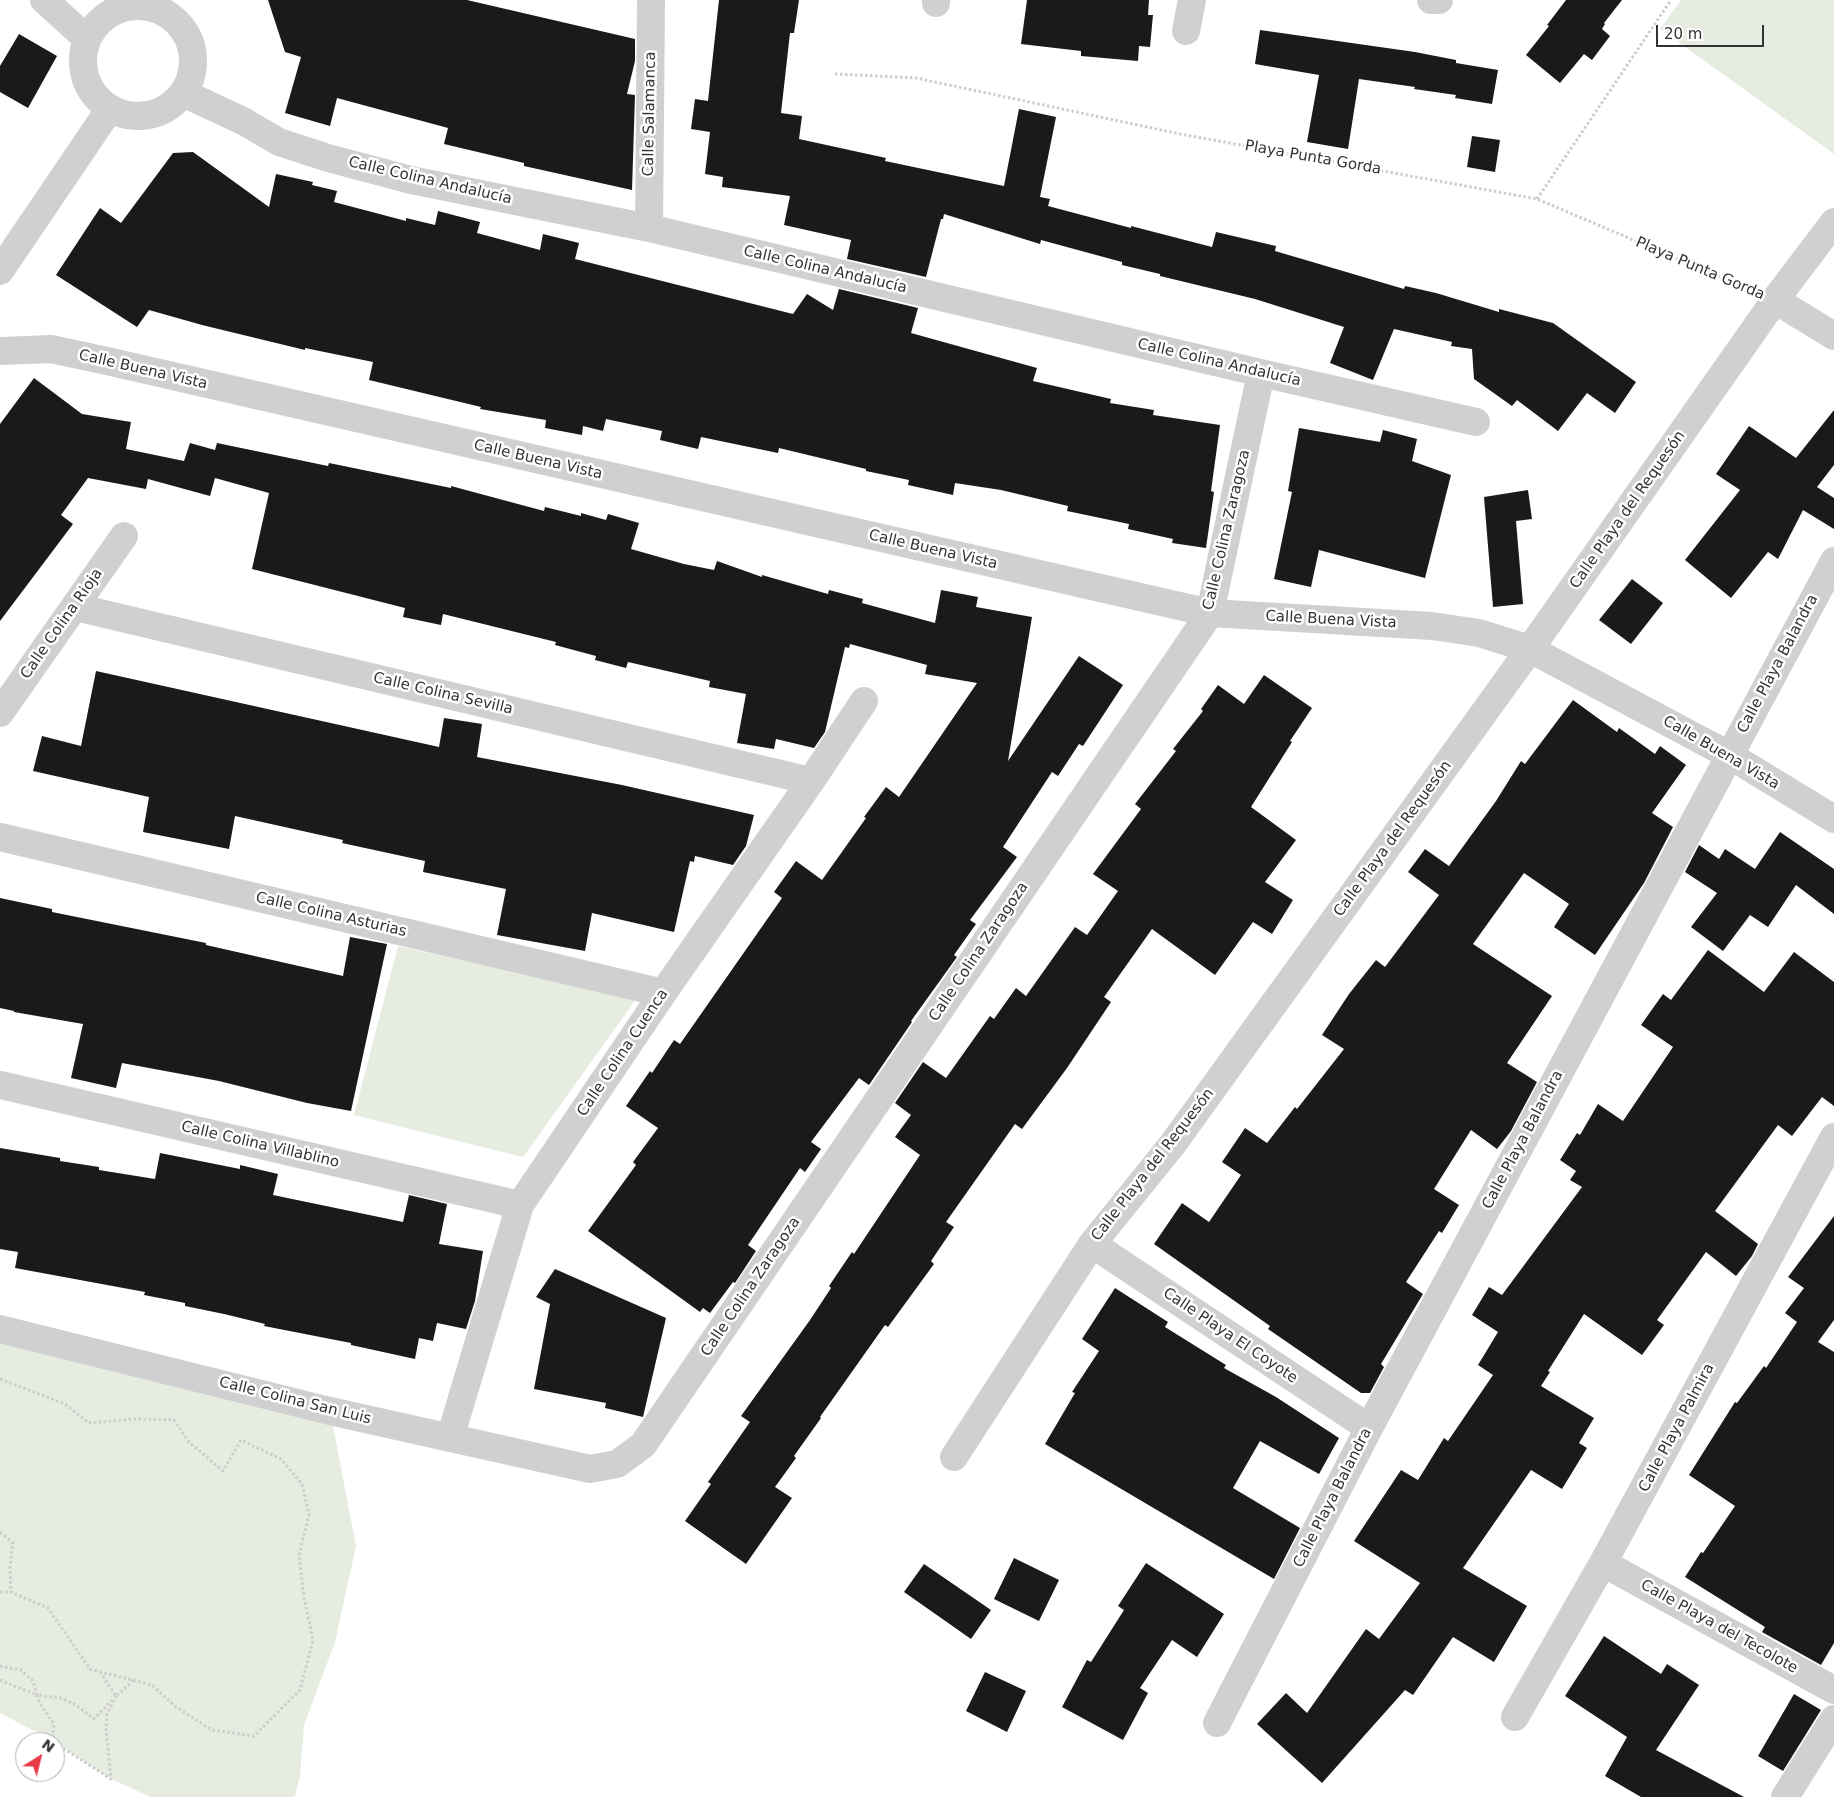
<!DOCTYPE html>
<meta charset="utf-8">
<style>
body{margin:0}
#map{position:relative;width:1834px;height:1797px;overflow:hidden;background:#fff;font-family:"DejaVu Sans",sans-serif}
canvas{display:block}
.north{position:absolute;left:15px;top:1732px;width:50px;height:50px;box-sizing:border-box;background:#fff;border:1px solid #adadad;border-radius:50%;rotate:36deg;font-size:14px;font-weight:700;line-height:20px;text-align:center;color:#333}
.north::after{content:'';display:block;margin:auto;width:18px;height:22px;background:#e63946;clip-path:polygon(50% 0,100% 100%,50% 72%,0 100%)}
.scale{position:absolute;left:1656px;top:25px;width:108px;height:22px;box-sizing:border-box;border:2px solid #333;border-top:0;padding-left:6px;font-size:15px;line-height:18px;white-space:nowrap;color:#333;-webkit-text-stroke:4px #fff;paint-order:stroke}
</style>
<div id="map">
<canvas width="1834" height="1797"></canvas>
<div class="north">N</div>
<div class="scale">20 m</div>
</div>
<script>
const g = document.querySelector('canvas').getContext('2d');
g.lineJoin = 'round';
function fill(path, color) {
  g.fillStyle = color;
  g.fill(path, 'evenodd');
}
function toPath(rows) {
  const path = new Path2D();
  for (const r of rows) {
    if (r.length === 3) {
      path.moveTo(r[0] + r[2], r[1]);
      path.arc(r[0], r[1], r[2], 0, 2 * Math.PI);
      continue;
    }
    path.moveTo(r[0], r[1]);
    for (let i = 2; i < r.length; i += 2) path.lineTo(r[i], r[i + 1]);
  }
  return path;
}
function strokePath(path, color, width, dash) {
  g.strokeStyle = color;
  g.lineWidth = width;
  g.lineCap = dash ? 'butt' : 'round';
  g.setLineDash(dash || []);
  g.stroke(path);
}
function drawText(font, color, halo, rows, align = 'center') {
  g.font = font + ' "DejaVu Sans",sans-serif';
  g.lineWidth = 5;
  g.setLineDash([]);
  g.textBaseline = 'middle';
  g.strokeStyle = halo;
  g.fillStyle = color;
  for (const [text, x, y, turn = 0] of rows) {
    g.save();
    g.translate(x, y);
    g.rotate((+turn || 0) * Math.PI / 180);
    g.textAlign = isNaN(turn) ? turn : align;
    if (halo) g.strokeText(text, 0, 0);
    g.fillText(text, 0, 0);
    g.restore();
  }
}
fill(toPath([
 [1681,0,1834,0,1834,154,1660,29],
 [398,946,636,999,523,1157,354,1115],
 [0,1332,330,1411,356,1546,335,1642,304,1725,300,1776,295,1797,151,1797,111,1779,55,1742,0,1713]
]), '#e6ecdf');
fill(toPath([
 [268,0,467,0,635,39,635,61,627,94,635,95,632,190,524,166,524,163,444,144,448,128,337,98,330,126,285,113,301,57,285,52],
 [719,0,799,0,794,33,790,33,781,113,802,116,799,139,886,158,885,161,1004,186,1019,109,1056,117,1040,197,1050,199,1048,206,1131,228,1131,226,1212,247,1216,232,1276,246,1275,251,1404,289,1405,286,1436,293,1499,312,1499,309,1553,323,1636,382,1615,413,1587,393,1558,431,1517,400,1512,406,1474,379,1472,349,1451,346,1452,342,1394,329,1373,380,1330,363,1344,327,1255,299,1160,276,1160,274,1122,265,1122,262,1041,240,1040,244,944,214,943,219,941,219,926,277,847,259,851,240,784,225,790,196,722,187,723,177,705,174,710,132,691,129,695,99,708,101],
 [1027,0,1149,0,1148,15,1153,15,1150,47,1139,46,1138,61,1081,56,1081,51,1021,44],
 [1566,0,1622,0,1604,23,1605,24,1602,29,1610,36,1592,60,1584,54,1560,83,1526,55,1549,26,1547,25],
 [1260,30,1415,52,1456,60,1456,63,1498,70,1492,104,1455,98,1456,95,1414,89,1415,87,1359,79,1348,149,1307,142,1319,75,1255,64],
 [19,34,57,56,28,108,0,92,0,66],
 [1472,136,1500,140,1495,172,1467,167],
 [193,152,269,207,276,174,313,182,312,185,337,191,334,202,406,221,406,218,435,225,438,211,480,222,477,233,540,250,543,234,579,243,575,259,793,314,807,294,833,310,839,289,918,308,911,333,1037,368,1033,381,1111,399,1110,403,1154,410,1153,415,1220,425,1211,491,1214,492,1206,548,1172,543,1173,539,1128,529,1129,524,1067,511,1068,506,1001,490,955,483,953,495,908,485,909,480,866,471,866,469,779,448,778,453,701,437,698,449,660,440,662,431,606,419,603,431,583,426,582,435,545,428,546,420,480,409,481,407,369,380,373,362,305,348,305,350,202,325,149,310,137,327,56,275,100,208,121,223,173,153],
 [34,378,82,414,131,422,126,449,184,461,190,443,215,450,217,443,328,466,329,463,451,488,451,486,544,511,545,507,581,516,581,513,606,520,608,514,639,523,631,549,684,564,714,570,717,561,762,577,762,575,828,594,829,590,863,599,862,603,935,623,941,590,978,597,976,607,1032,617,1008,761,1079,656,1123,685,1083,746,1079,744,1058,776,1052,772,1003,847,1017,857,970,920,976,924,954,955,957,957,911,1021,912,1022,869,1085,859,1078,811,1142,821,1149,805,1172,800,1168,748,1245,756,1251,735,1283,733,1282,710,1313,703,1308,700,1312,588,1231,636,1165,633,1162,658,1128,626,1106,650,1071,652,1073,674,1040,680,1044,782,898,774,892,796,861,822,880,866,818,864,817,886,787,899,797,977,683,925,674,927,665,850,644,849,648,845,647,825,732,814,748,776,739,774,749,737,743,746,694,709,687,710,681,628,662,626,668,595,660,596,656,555,645,556,642,443,614,441,625,403,617,405,608,252,569,269,493,215,478,210,496,148,479,146,489,88,478,61,515,73,524,0,621,0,424],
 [1834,410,1834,465,1817,487,1834,498,1834,529,1803,510,1778,559,1768,552,1731,598,1685,560,1740,490,1716,474,1749,426,1796,458],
 [1299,428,1380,442,1383,430,1417,439,1412,461,1451,475,1425,578,1319,550,1311,587,1274,579,1292,492,1288,491],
 [1528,490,1532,519,1516,521,1523,604,1493,607,1484,497],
 [1632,579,1663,603,1631,644,1599,620],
 [96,671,439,747,444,718,482,724,477,757,622,785,754,815,746,846,733,865,695,856,694,862,690,861,674,932,592,913,585,951,497,935,506,889,423,872,425,861,342,843,343,840,235,816,229,849,143,832,149,797,33,771,42,736,81,746],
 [1264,675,1312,708,1290,741,1292,742,1251,807,1296,840,1265,882,1293,900,1272,934,1253,922,1215,975,1152,929,1104,997,1111,1002,1067,1068,1022,1129,1015,1124,946,1222,954,1227,931,1261,934,1264,888,1327,885,1325,820,1417,821,1418,794,1456,796,1458,775,1487,792,1498,746,1564,685,1521,711,1484,708,1482,750,1422,741,1416,810,1320,831,1288,829,1286,852,1252,854,1254,920,1155,895,1137,911,1115,895,1103,923,1062,946,1078,990,1016,994,1019,1016,988,1026,996,1075,927,1087,935,1118,891,1093,874,1141,809,1135,804,1176,751,1173,749,1203,711,1201,709,1218,685,1244,704],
 [1573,700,1617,732,1619,728,1655,754,1660,746,1686,765,1652,813,1673,827,1644,883,1595,955,1554,927,1569,904,1524,873,1473,944,1552,996,1507,1063,1537,1082,1511,1131,1497,1149,1471,1130,1434,1189,1459,1205,1442,1233,1439,1231,1406,1282,1423,1294,1381,1364,1384,1367,1370,1393,1361,1393,1268,1329,1270,1326,1154,1244,1182,1203,1209,1222,1241,1175,1222,1162,1245,1128,1267,1143,1295,1107,1297,1109,1344,1049,1322,1035,1349,994,1376,960,1385,967,1439,895,1408,872,1425,849,1449,866,1496,801,1521,761,1525,764],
 [1780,832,1834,869,1834,914,1796,885,1768,927,1750,915,1723,951,1691,927,1717,893,1685,872,1699,845,1719,859,1725,849,1755,869],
 [0,898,52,909,52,912,206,943,206,945,343,976,350,937,387,944,351,1111,307,1103,219,1081,122,1063,116,1088,71,1078,83,1024,14,1012,14,1011,0,1008],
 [1708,950,1764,992,1794,952,1834,982,1834,1106,1822,1097,1792,1136,1778,1125,1715,1211,1758,1244,1752,1256,1736,1276,1706,1252,1657,1320,1664,1325,1642,1355,1584,1314,1548,1371,1550,1372,1541,1386,1594,1418,1579,1443,1587,1448,1562,1489,1531,1470,1463,1568,1527,1606,1494,1662,1453,1637,1413,1695,1405,1690,1322,1783,1257,1724,1286,1693,1307,1713,1366,1629,1379,1639,1420,1583,1354,1541,1401,1470,1418,1480,1444,1438,1448,1441,1493,1375,1478,1365,1498,1332,1472,1315,1489,1287,1502,1295,1582,1187,1570,1180,1576,1171,1560,1160,1577,1133,1580,1135,1598,1104,1623,1121,1673,1047,1641,1025,1663,994,1671,1000],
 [0,1148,60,1158,60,1161,99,1167,99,1170,155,1179,160,1153,240,1169,240,1165,278,1174,273,1195,403,1222,409,1195,447,1204,439,1244,483,1251,475,1301,466,1329,437,1323,433,1341,419,1338,415,1359,351,1345,351,1343,264,1326,265,1324,224,1314,185,1306,185,1303,144,1295,145,1292,15,1268,18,1252,0,1249],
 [1834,1216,1834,1320,1818,1342,1834,1352,1834,1643,1821,1665,1762,1632,1765,1627,1685,1577,1701,1552,1703,1553,1735,1506,1689,1475,1735,1402,1737,1403,1764,1366,1766,1368,1797,1322,1785,1313,1804,1288,1788,1277],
 [555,1269,666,1318,643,1417,605,1408,606,1403,534,1389,550,1304,536,1297],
 [1115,1288,1168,1322,1165,1327,1226,1365,1224,1368,1276,1397,1339,1438,1319,1474,1260,1441,1233,1488,1300,1528,1274,1579,1045,1444,1075,1393,1072,1392,1099,1351,1082,1339],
 [1014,1558,1059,1580,1039,1621,994,1599],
 [1146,1563,1224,1614,1197,1657,1172,1640,1140,1688,1148,1693,1123,1740,1062,1707,1087,1660,1091,1662,1124,1610,1118,1606],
 [924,1564,991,1610,971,1639,904,1592],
 [1604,1636,1661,1674,1667,1664,1699,1685,1656,1750,1744,1797,1641,1797,1605,1776,1627,1737,1565,1696],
 [985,1672,1026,1691,1007,1732,966,1711],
 [1794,1694,1821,1710,1783,1771,1758,1756]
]), '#1a1a1a');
strokePath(toPath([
 [835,74,916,78,1180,134,1537,199,1744,287],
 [1537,199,1671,0],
 [0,1379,65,1404,89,1423,135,1419,174,1420,189,1442,223,1471,241,1440,281,1459,302,1484,309,1515,299,1555,304,1597,313,1640,300,1690,254,1736,212,1730,176,1707,152,1685,90,1669,48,1608,11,1592,10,1567,13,1543,0,1532],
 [0,1592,11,1592],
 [0,1666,21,1670,33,1681,37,1695],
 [100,1672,116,1696,134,1680],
 [0,1680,37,1695],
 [53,1742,52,1741,54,1724,40,1704,37,1695,61,1698,76,1705,94,1719,112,1700],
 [55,1743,111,1779,106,1730,107,1714,116,1696]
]), '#cdcdcd', 3, [2.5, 2.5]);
strokePath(toPath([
 [44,0,87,39],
 [1431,0,1439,0],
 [936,3,936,0],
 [138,61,55],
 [1186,31,1192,0],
 [183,93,243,121,279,142,328,158,411,180,649,228,1261,373,1476,422],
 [649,228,651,0],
 [0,271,107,113,111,109],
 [1775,300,1834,336],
 [0,351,51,349,107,361,1210,613,1432,626,1479,633,1530,649,1729,755,1834,819],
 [75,607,811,781],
 [0,713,124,536],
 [0,837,663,993],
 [0,1085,520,1205],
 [1092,1244,1369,1428],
 [0,1329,330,1411,590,1469,617,1464,643,1445,1210,613,1261,373],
 [450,1438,520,1205,663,993,811,781,864,701],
 [954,1457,1092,1244,1172,1145,1530,649,1775,300,1834,222],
 [1603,1563,1834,1690],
 [1515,1717,1603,1563,1834,1137],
 [1217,1723,1369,1428,1834,561],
 [1785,1797,1834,1719]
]), '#d0d0d0', 28);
drawText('15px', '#333', '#fff', [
 ["Calle Salamanca",650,114,-89],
 ["Playa Punta Gorda",1313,158,10],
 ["Calle Colina Andalucía",430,181,13],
 ["Playa Punta Gorda",1700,269,23],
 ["Calle Colina Andalucía",825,270,13],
 ["Calle Colina Andalucía",1219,363,13],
 ["Calle Buena Vista",143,370,13],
 ["Calle Buena Vista",538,460,13],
 ["Calle Playa del Requesón",1628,510,-55],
 ["Calle Colina Zaragoza",1227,530,-77],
 ["Calle Buena Vista",933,550,13],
 ["Calle Buena Vista",1331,620,3],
 ["Calle Colina Rioja",62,624,-55],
 ["Calle Playa Balandra",1778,664,-62],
 ["Calle Colina Sevilla",443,694,13],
 ["Calle Buena Vista",1721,753,30],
 ["Calle Playa del Requesón",1393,839,-54],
 ["Calle Colina Asturias",331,915,13],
 ["Calle Colina Zaragoza",979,952,-56],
 ["Calle Colina Cuenca",623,1053,-56],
 ["Calle Playa Balandra",1523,1140,-62],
 ["Calle Colina Villablino",260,1145,13],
 ["Calle Playa del Requesón",1153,1165,-52],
 ["Calle Colina Zaragoza",751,1287,-56],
 ["Calle Playa El Coyote",1230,1336,34],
 ["Calle Colina San Luis",295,1401,14],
 ["Calle Playa Palmira",1677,1428,-62],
 ["Calle Playa Balandra",1333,1498,-63],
 ["Calle Playa del Tecolote",1719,1627,29]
]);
</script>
